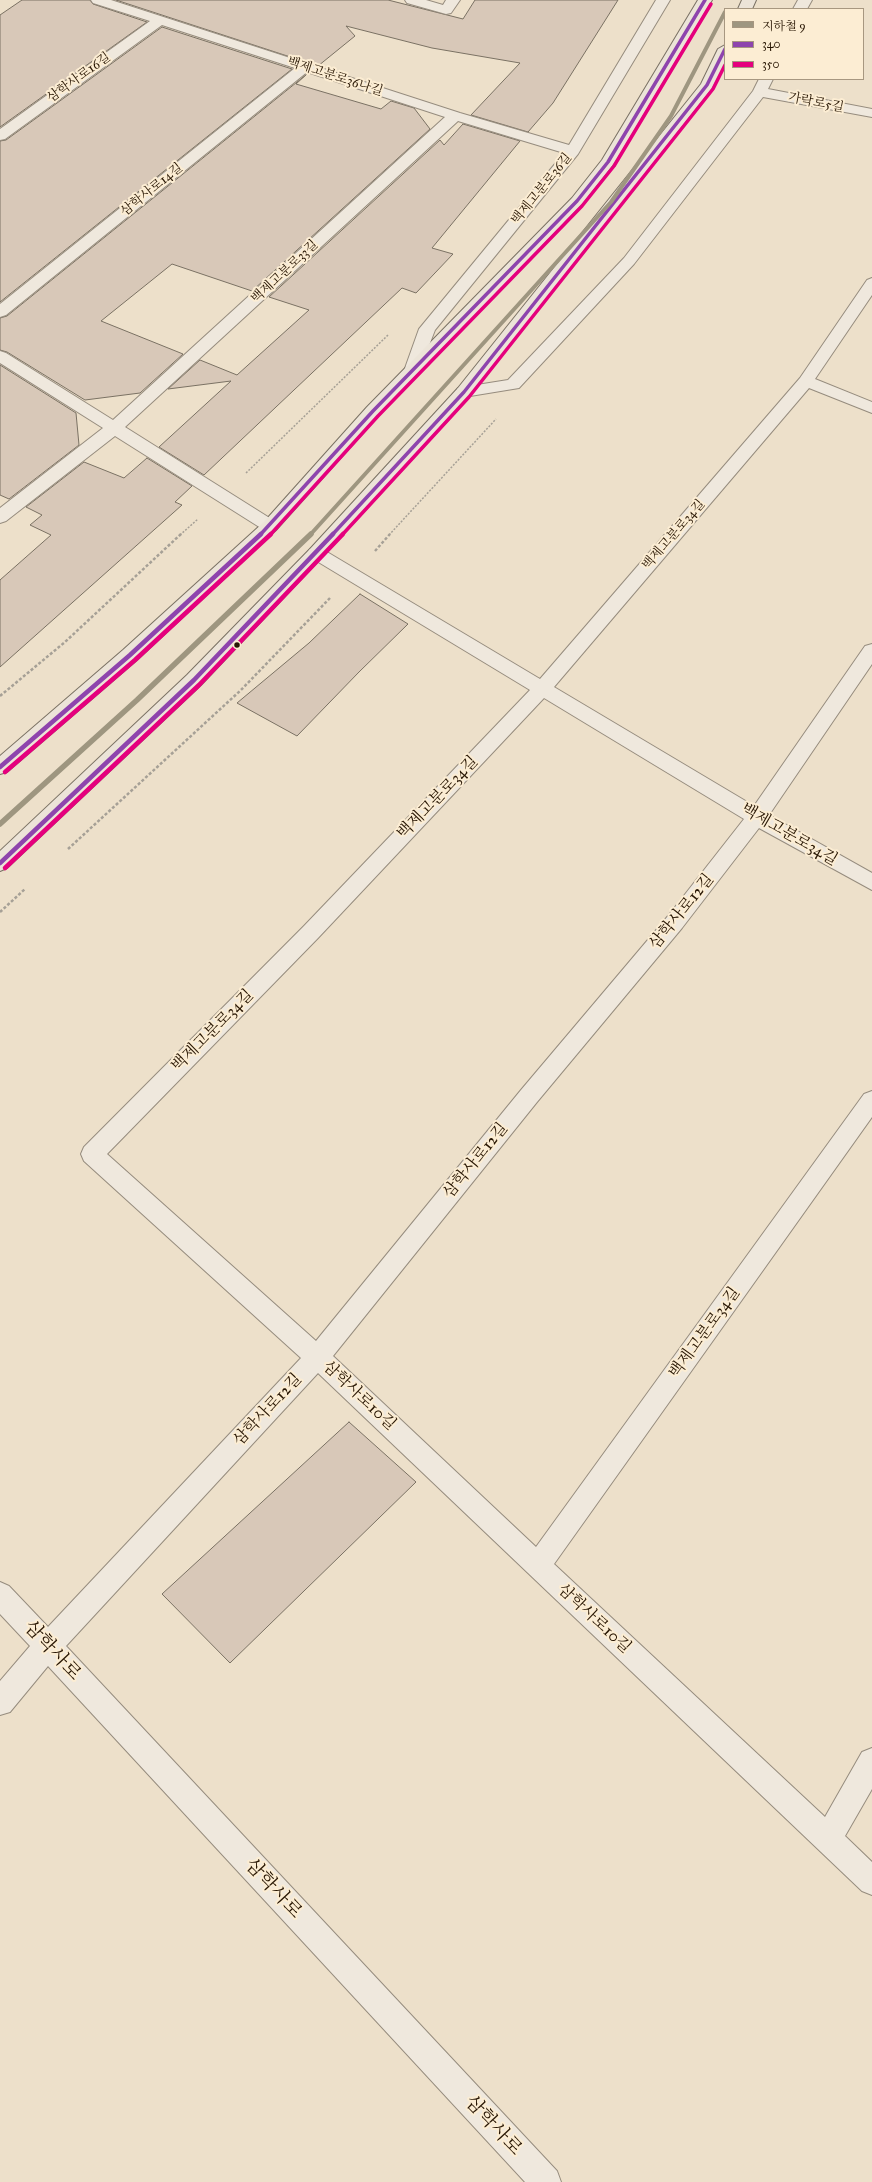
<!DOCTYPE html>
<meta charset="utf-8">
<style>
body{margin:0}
#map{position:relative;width:872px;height:2182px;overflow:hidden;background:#ede0ca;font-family:"IM FELL Great Primer","Noto Serif KR",serif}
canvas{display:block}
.legend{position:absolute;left:724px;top:8px;width:140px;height:72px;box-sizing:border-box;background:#fcedd3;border:1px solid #a79780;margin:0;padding:5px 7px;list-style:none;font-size:12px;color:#281603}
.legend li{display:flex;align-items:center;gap:8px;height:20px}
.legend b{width:20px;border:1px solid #a79780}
</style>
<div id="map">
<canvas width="872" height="2182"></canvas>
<ul class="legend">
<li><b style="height:5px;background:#9e9680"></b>지하철 9</li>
<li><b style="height:5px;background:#8e44ad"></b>340</li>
<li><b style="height:5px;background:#e5007d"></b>350</li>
</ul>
</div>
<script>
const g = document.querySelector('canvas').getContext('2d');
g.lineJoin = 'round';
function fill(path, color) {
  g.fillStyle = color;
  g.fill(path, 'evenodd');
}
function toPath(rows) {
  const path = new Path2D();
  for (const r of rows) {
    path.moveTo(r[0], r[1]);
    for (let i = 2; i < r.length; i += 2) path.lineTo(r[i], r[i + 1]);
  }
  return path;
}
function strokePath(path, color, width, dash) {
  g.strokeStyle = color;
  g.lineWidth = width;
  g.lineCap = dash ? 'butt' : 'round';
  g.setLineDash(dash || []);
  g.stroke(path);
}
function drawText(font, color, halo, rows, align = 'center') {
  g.font = font + ' "IM FELL Great Primer","Noto Serif KR",serif';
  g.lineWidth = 4;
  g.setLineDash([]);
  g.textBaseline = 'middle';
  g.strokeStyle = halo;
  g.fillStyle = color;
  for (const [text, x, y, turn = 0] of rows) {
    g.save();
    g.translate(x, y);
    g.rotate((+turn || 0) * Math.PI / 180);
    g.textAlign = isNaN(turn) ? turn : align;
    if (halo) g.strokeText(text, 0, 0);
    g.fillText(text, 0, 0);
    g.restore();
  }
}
const building = toPath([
 [22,0,90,0,93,4,147,22,0,127,0,15,22,0],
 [116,0,388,0,463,19,475,0,618,0,553,103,528,132,471,115,520,63,432,48,346,26,355,36,318,66,116,0],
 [162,27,292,69,0,302,0,141,6,140,162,27],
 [307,74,296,84,381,109,391,101,414,108,430,129,252,291,172,264,101,321,183,354,140,393,85,400,7,352,0,350,0,318,7,316,307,74],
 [463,124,520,141,432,248,453,254,416,293,402,288,204,475,159,447,231,381,168,389,200,360,237,375,309,310,269,297,440,140,444,145,463,124],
 [0,365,76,413,79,445,9,499,0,495,0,365],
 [147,458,192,486,175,502,182,505,0,667,0,580,51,535,30,525,42,515,26,507,84,462,124,478,147,458],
 [360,594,408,624,359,672,297,736,237,703,309,643,360,594],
 [349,1422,416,1482,230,1663,162,1594,349,1422]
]);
fill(building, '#d8c8b8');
strokePath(building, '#7a7163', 1);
const minor = toPath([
 [91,0,111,0,460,113,569,145,656,0,670,0,578,154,435,330,418,374,406,374,404,371,419,329,564,153,458,121,125,427,276,522,279,526,276,530,270,532,264,530,115,436,6,521,0,523,0,508,103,428,0,363,0,351,6,353,113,420,445,117,307,72,6,315,0,317,0,304,295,68,162,25,5,139,0,140,0,129,150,21,93,3,91,0],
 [405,0,426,0,443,5,446,0,460,0,451,13,446,14,407,3,405,0],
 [798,0,812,0,807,9,793,9,798,0],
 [759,79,773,79,768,89,872,109,872,117,763,97,634,264,519,388,464,397,458,396,456,392,458,388,508,380,624,258,753,91,759,79],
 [872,278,872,295,815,379,872,402,872,413,809,388,554,687,754,806,865,646,872,644,872,664,769,815,872,873,872,890,759,828,682,928,537,1102,333,1356,536,1547,864,1094,872,1091,872,1117,554,1564,825,1817,862,1752,872,1748,872,1789,845,1836,872,1862,872,1895,862,1891,318,1373,66,1646,557,2171,561,2182,525,2182,48,1666,10,1712,0,1715,0,1681,30,1646,0,1614,0,1582,9,1586,48,1627,301,1358,84,1161,81,1154,84,1147,304,926,530,690,310,557,307,553,310,549,316,547,322,549,540,679,800,378,867,280,872,278],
 [544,698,744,819,668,916,521,1090,316,1341,107,1154,318,938,544,698]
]);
const major = toPath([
 [698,0,712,0,615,162,582,204,379,415,276,530,137,660,7,772,0,774,0,756,123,650,264,522,367,407,572,198,602,160,698,0],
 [742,0,756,0,752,9,738,9,742,0],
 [725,45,725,63,712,88,470,396,322,557,201,685,7,868,0,871,0,851,187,675,310,549,458,388,701,84,718,49,725,45]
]);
strokePath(minor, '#968c7e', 2);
strokePath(major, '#7a7163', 2);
strokePath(toPath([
 [246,473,388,335],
 [180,535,198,519],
 [389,535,496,419]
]), '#a6a096', 1.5, [2, 1.5]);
strokePath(toPath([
 [375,551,390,534],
 [0,696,65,642,181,534],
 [68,849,241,690,330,598],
 [0,912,25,889]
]), '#a6a096', 2.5, [3, 2]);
fill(minor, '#efe8dd');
fill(major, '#ece4d8');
strokePath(toPath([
 [260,535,373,411,577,201,608,162,705,0],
 [332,535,464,392,707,85,725,49]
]), '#8e44ad', 3.5);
strokePath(toPath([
 [0,767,130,655,261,534],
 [0,863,194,680,333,534]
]), '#8e44ad', 4.5);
strokePath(toPath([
 [270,535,378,416,582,206,614,166,711,4],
 [342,535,469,397,713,89,725,65]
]), '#e5007d', 3.5);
strokePath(toPath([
 [5,772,135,660,271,534],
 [5,868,199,685,343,534]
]), '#e5007d', 4.5);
strokePath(toPath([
 [310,535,611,202,671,116,725,12]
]), '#9e9680', 4);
strokePath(toPath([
 [0,824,137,700,311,534]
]), '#9e9680', 5.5);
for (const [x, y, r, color] of [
 [237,645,3.5,"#281603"]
]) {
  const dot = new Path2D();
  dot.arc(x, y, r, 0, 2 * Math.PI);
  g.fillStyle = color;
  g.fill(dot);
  strokePath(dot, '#fcedd3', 1.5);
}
drawText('13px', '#281603', '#fcedd3', [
 ["백제고분로36나길",335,77,18],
 ["삼학사로16길",79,78,-36],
 ["가락로5길",816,103,11],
 ["백제고분로36길",542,189,-51],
 ["삼학사로14길",152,190,-39],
 ["백제고분로33길",285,272,-43],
 ["백제고분로34길",674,535,-49]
]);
drawText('16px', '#281603', '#fcedd3', [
 ["백제고분로34길",438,798,-46],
 ["백제고분로34길",789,835,30],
 ["삼학사로12길",682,912,-51],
 ["백제고분로34길",213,1031,-45],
 ["삼학사로12길",476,1161,-51],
 ["백제고분로34길",705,1333,-54],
 ["삼학사로10길",359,1396,43],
 ["삼학사로12길",268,1410,-47],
 ["삼학사로10길",594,1619,43]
]);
drawText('19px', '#281603', '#fcedd3', [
 ["삼학사로",52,1651,47],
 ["삼학사로",273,1889,47],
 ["삼학사로",493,2126,47]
]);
</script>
